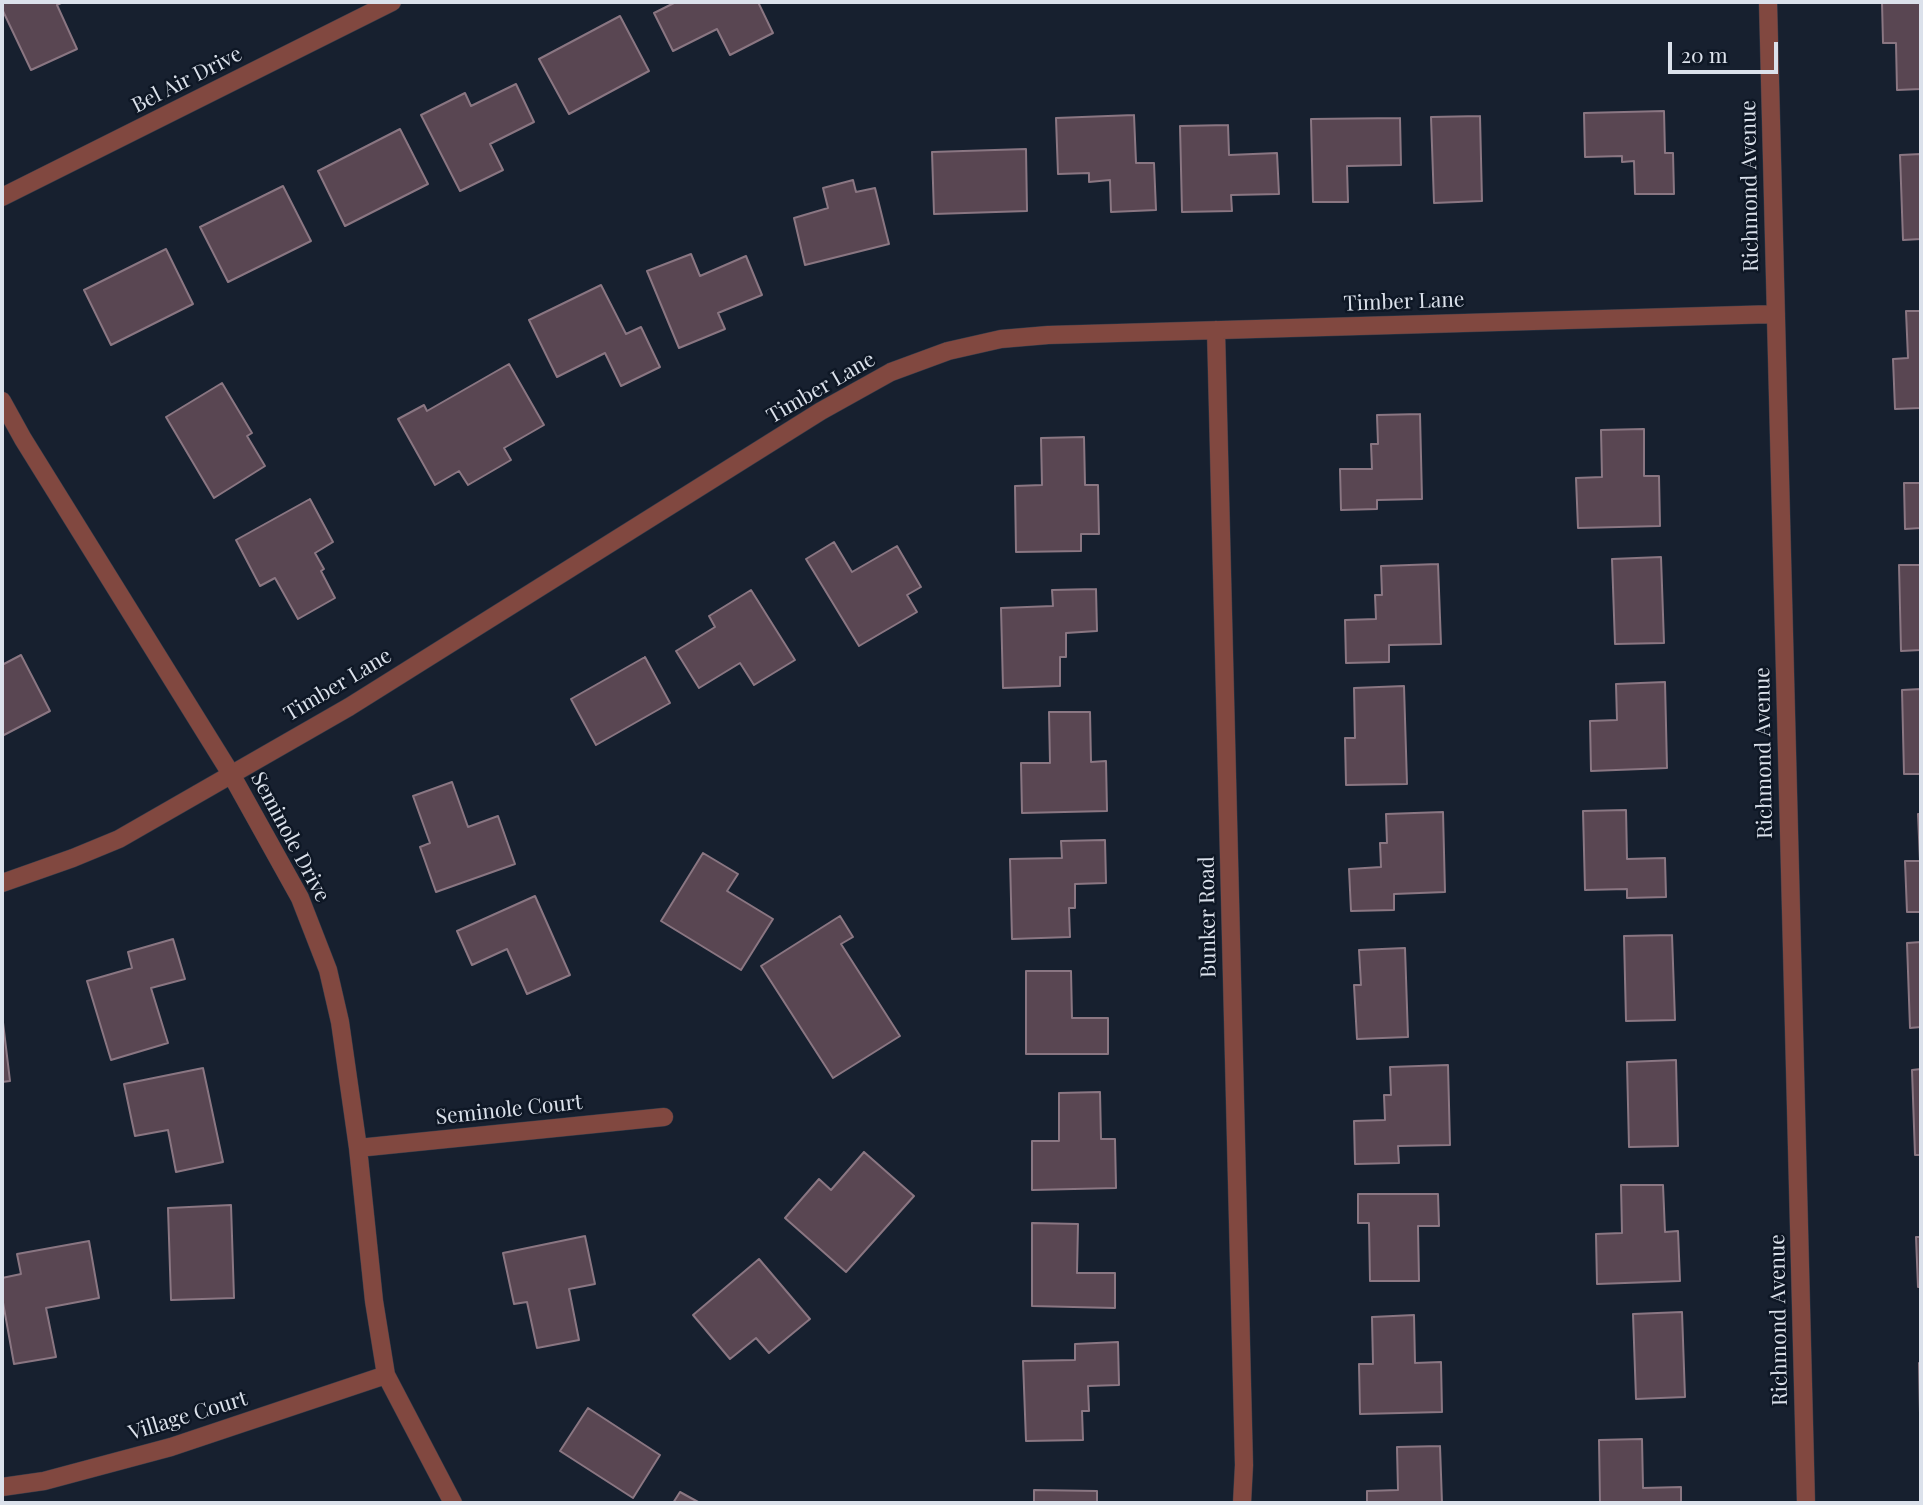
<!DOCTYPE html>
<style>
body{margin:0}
#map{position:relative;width:1923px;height:1505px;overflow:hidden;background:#17202f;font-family:"Playfair Display",serif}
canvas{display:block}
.frame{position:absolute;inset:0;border:4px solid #dbe1eb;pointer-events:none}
.scale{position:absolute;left:1668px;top:42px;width:110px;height:32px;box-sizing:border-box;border:4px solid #dbe1eb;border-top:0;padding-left:9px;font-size:21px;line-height:24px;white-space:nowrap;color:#dbe1eb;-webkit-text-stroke:5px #0e1725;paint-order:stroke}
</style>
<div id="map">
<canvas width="1923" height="1505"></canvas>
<div class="frame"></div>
<div class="scale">20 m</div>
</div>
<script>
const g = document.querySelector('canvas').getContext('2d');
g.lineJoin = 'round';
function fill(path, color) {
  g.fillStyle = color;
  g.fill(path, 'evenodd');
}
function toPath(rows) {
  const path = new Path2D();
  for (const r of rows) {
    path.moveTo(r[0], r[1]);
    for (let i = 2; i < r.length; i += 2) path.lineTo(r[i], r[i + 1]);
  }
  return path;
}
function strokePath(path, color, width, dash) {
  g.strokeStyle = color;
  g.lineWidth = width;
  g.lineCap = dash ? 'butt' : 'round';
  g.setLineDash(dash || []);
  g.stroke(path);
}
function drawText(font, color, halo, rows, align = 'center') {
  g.font = font + ' "Playfair Display",serif';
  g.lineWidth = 5;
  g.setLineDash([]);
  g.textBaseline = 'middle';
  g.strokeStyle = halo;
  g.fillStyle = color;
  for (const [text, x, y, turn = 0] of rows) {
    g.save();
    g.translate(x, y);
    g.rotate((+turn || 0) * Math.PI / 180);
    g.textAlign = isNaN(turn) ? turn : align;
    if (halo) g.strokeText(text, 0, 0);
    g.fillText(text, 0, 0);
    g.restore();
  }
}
const building = toPath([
 [2,2,63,2,57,5,77,49,31,70,2,9,2,2],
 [676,2,758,2,773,33,730,55,717,29,673,51,654,13,676,2],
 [1882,2,1921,2,1921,89,1897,90,1896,43,1883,43,1882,2],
 [620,16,649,71,569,114,539,59,620,16],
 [516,84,534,122,490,144,503,170,460,191,421,115,465,93,471,106,516,84],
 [1664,111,1665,153,1673,153,1674,194,1635,194,1634,161,1622,162,1622,156,1585,157,1584,113,1664,111],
 [1134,115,1136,163,1154,163,1156,210,1111,212,1110,180,1089,182,1089,173,1058,174,1056,118,1134,115],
 [1480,116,1482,201,1434,203,1431,117,1480,116],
 [1400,118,1401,165,1347,166,1348,202,1313,202,1311,119,1400,118],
 [1228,125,1229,155,1277,153,1279,194,1231,195,1232,211,1182,212,1180,126,1228,125],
 [400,129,428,184,345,226,318,171,400,129],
 [1026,149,1027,211,934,214,932,152,1026,149],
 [1921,154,1921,239,1903,240,1900,155,1921,154],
 [853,180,856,192,875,188,889,244,805,265,794,218,828,208,823,188,853,180],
 [283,186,311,241,228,282,200,227,283,186],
 [166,249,193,304,111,345,84,290,166,249],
 [691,254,700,276,746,256,762,295,718,313,725,329,679,348,647,271,691,254],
 [601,285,626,334,641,327,660,367,621,386,605,353,557,377,529,320,601,285],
 [1906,311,1921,311,1921,408,1895,409,1893,359,1908,358,1906,311],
 [509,364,544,425,504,448,511,460,468,485,459,471,435,485,398,419,424,405,427,411,509,364],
 [222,383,252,433,247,436,265,466,214,498,166,417,222,383],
 [1420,414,1422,499,1377,500,1377,509,1341,510,1340,469,1372,469,1371,444,1378,444,1377,415,1420,414],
 [1644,429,1644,476,1659,476,1660,526,1578,528,1576,478,1602,477,1601,430,1644,429],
 [1084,437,1085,485,1098,485,1099,534,1081,534,1081,551,1016,552,1015,486,1042,485,1041,438,1084,437],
 [1904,483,1921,483,1921,528,1905,529,1904,483],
 [310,499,333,542,315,553,324,569,321,571,335,598,298,619,275,578,260,586,236,540,310,499],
 [834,542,852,572,897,546,921,587,907,595,917,612,859,646,806,559,834,542],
 [1661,557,1664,643,1615,644,1612,559,1661,557],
 [1438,564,1441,644,1389,645,1389,662,1346,663,1345,620,1376,619,1375,595,1382,595,1381,566,1438,564],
 [1899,565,1921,565,1921,650,1901,651,1899,565],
 [1096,589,1097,631,1066,633,1066,657,1060,657,1060,686,1003,688,1001,608,1053,606,1052,590,1096,589],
 [751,590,795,660,754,685,740,663,699,688,676,651,715,627,709,616,751,590],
 [21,655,50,711,2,736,2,665,21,655],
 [645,657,670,703,596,745,571,699,645,657],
 [1665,682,1667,768,1591,771,1590,721,1617,720,1616,684,1665,682],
 [1404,686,1407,784,1346,785,1345,738,1355,738,1354,688,1404,686],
 [1921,689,1921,774,1904,774,1902,690,1921,689],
 [1049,712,1090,712,1091,762,1106,761,1107,811,1022,813,1021,763,1050,763,1049,712],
 [452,782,468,827,498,816,515,864,436,892,420,847,430,843,413,796,452,782],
 [1626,810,1627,859,1665,858,1666,897,1627,898,1627,889,1585,890,1583,811,1626,810],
 [1443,812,1445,892,1394,894,1394,910,1351,911,1349,869,1381,867,1380,843,1387,843,1386,814,1443,812],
 [1918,814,1921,814,1921,912,1907,912,1905,861,1920,861,1918,814],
 [1105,840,1106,883,1075,884,1075,908,1069,908,1070,937,1012,939,1010,859,1062,858,1061,841,1105,840],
 [703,853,738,874,727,891,773,919,741,970,661,921,703,853],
 [535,896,570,975,527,994,507,949,472,965,457,931,535,896],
 [840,916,853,937,841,944,900,1036,833,1078,761,966,840,916],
 [1672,935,1675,1020,1626,1021,1624,936,1672,935],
 [173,939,185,979,151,988,168,1043,111,1060,87,981,132,968,128,952,173,939],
 [1921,942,1921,1027,1910,1028,1907,943,1921,942],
 [1405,948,1408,1037,1357,1039,1354,985,1361,985,1359,950,1405,948],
 [1026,971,1071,971,1072,1018,1108,1018,1108,1054,1026,1054,1026,971],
 [2,1014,10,1081,2,1082,2,1014],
 [1676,1060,1678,1146,1629,1147,1627,1062,1676,1060],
 [1448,1065,1450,1145,1398,1146,1399,1163,1355,1164,1354,1121,1385,1120,1384,1095,1391,1095,1390,1067,1448,1065],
 [203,1068,223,1162,176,1172,168,1130,135,1136,124,1084,203,1068],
 [1921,1069,1921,1155,1915,1155,1912,1070,1921,1069],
 [1100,1092,1101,1139,1115,1139,1116,1188,1032,1190,1032,1141,1059,1141,1059,1093,1100,1092],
 [864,1152,914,1196,846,1272,785,1218,819,1179,831,1190,864,1152],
 [1621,1185,1663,1185,1665,1232,1678,1231,1680,1281,1597,1284,1596,1234,1622,1233,1621,1185],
 [1358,1194,1438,1194,1439,1226,1418,1226,1419,1281,1370,1281,1369,1223,1358,1223,1358,1194],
 [231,1205,234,1298,171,1300,168,1208,231,1205],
 [1032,1223,1078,1224,1077,1273,1115,1273,1115,1308,1032,1306,1032,1223],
 [585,1236,595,1284,569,1289,579,1340,537,1348,527,1302,514,1304,503,1253,585,1236],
 [1916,1237,1921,1237,1921,1287,1918,1287,1916,1237],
 [89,1241,99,1298,46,1308,56,1357,14,1364,2,1297,2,1278,21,1274,17,1254,89,1241],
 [759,1259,810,1319,769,1353,756,1338,730,1359,693,1315,759,1259],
 [1682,1312,1685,1397,1636,1399,1633,1314,1682,1312],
 [1414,1315,1415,1363,1441,1362,1442,1412,1360,1414,1359,1364,1373,1364,1372,1317,1414,1315],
 [1118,1342,1119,1385,1088,1386,1089,1411,1082,1411,1083,1440,1026,1441,1023,1361,1075,1360,1075,1344,1118,1342],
 [1919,1363,1921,1363,1921,1414,1920,1414,1919,1363],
 [588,1408,660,1455,633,1498,560,1451,588,1408],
 [1642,1439,1643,1488,1681,1487,1681,1503,1600,1503,1599,1440,1642,1439],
 [1440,1446,1442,1503,1367,1503,1367,1491,1398,1490,1397,1447,1440,1446],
 [1034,1490,1097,1491,1097,1503,1034,1503,1034,1490],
 [680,1492,700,1503,673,1503,680,1492]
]);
fill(building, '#594652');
strokePath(building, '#8a7682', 2);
const minor = toPath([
 [1768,2,1806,1503],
 [2,197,392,2],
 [1216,330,1244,1465,1242,1503],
 [2,401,23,439,231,774,300,898,328,970,340,1022,358,1148,374,1301,386,1375,453,1503],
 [2,883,73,858,119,839,349,707,821,411,891,372,948,351,1001,339,1048,335,1776,314],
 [358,1148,664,1117],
 [2,1487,44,1481,171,1447,386,1375]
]);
strokePath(minor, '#323b49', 19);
strokePath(minor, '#814840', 18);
drawText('21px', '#dbe1eb', '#0e1725', [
 ["Bel Air Drive",187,80,-27],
 ["Richmond Avenue",1750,186,-91],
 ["Timber Lane",1404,302,-2],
 ["Timber Lane",821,388,-30],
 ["Timber Lane",338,685,-31],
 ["Richmond Avenue",1764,753,-91],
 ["Seminole Drive",290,837,62],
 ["Bunker Road",1208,917,-91],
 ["Seminole Court",509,1110,-6],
 ["Richmond Avenue",1779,1320,-91],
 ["Village Court",188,1416,-17]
]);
</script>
